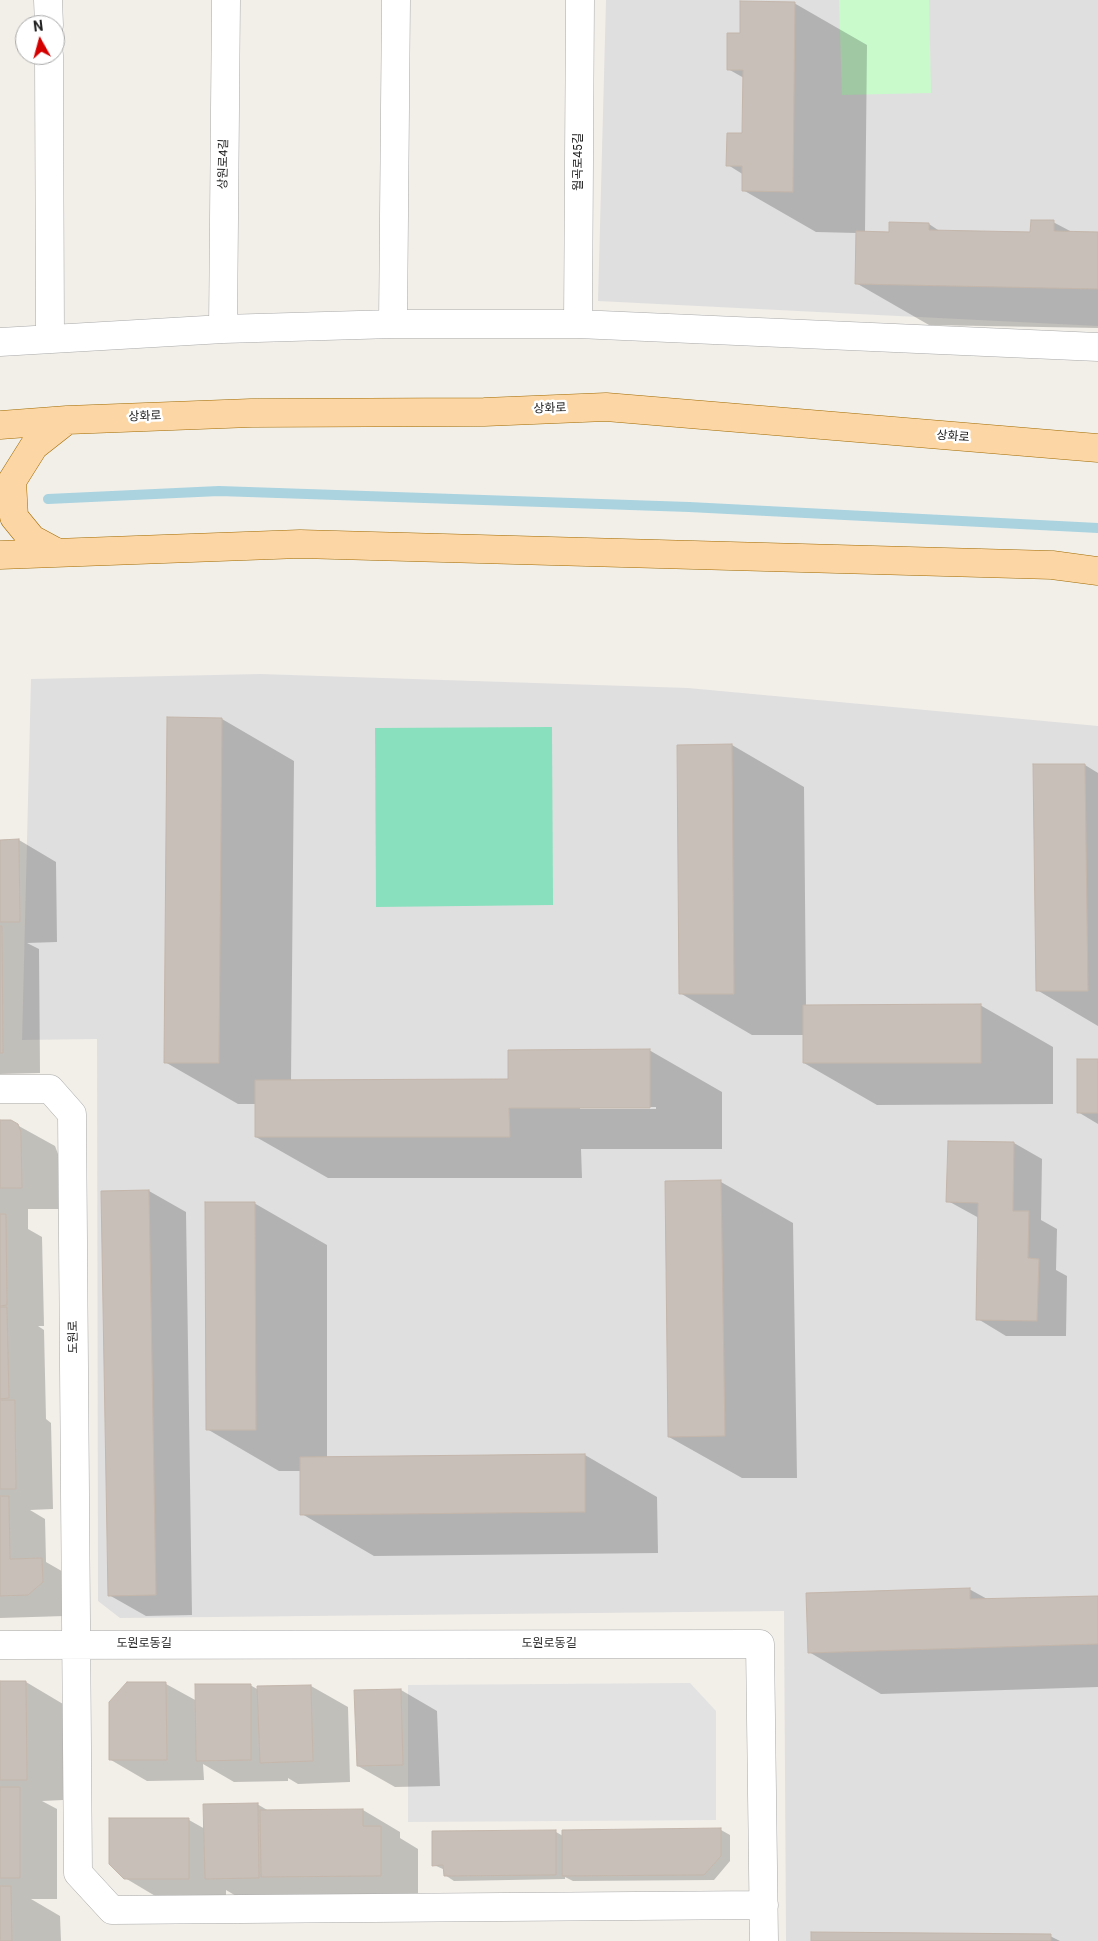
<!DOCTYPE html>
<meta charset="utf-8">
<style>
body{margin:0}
#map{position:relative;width:1098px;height:1941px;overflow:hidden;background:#f2efe9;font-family:Roboto,sans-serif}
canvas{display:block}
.north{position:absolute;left:15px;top:15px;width:50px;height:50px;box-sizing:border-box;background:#fff;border:1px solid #a7a7a7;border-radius:50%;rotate:353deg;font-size:14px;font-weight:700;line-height:20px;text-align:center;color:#222}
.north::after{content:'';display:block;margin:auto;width:18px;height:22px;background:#d40000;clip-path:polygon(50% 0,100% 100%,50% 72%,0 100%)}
</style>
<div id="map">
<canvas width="1098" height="1941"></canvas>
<div class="north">N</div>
</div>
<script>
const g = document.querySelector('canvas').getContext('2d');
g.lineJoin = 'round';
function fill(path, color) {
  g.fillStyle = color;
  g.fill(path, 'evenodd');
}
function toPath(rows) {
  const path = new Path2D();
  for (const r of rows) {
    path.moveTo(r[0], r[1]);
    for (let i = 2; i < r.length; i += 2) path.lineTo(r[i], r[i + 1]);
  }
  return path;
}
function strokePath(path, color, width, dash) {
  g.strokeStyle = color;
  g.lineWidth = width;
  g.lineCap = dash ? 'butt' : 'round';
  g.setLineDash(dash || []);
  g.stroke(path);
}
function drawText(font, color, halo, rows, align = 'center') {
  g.font = font + ' Roboto,"Noto Sans KR",sans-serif';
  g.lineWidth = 5;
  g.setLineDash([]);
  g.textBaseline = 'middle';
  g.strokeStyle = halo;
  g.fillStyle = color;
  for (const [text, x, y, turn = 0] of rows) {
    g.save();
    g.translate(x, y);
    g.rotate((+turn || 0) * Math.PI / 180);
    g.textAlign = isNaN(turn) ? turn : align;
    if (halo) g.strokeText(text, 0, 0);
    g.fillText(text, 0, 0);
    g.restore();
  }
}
fill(toPath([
 [606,0,1098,0,1098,326,598,301],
 [260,674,688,688,1098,726,1098,1941,786,1941,784,1611,120,1618,98,1601,97,1039,22,1040,31,679]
]), '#e0dfdf');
fill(toPath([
 [839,0,929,0,931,93,842,95]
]), '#c8facc');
fill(toPath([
 [552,727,553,905,376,907,375,728]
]), '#88e0be');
fill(toPath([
 [690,1683,716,1711,716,1820,408,1822,408,1685]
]), '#e2e2e2');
fill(toPath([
 [794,3,867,45,865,232,890,233,929,224,941,232,1031,234,1053,222,1072,232,1098,233,1098,328,929,325,856,283,857,233,816,232,743,190,744,175,728,165,743,135,744,78,728,69,741,35],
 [222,719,294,761,291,1081,509,1080,649,1050,722,1092,722,1149,581,1149,582,1178,328,1178,256,1137,256,1104,238,1104,165,1062],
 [580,1107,656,1107,656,1109,580,1109],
 [732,745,804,787,806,1006,980,1005,1053,1047,1053,1104,877,1105,804,1063,804,1035,752,1035,680,993,678,746],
 [1085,765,1098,773,1098,1026,1037,990],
 [19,840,56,862,57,942,27,943,39,949,40,1073,0,1074,0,841],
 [1098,1060,1098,1124,1078,1112],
 [0,1121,17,1125,55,1146,58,1154,59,1209,28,1209,28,1229,42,1237,44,1326,38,1326,44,1330,46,1419,51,1423,53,1509,30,1510,45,1519,46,1562,79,1581,65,1616,0,1618],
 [1014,1143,1042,1159,1041,1220,1057,1229,1056,1270,1067,1276,1066,1336,1006,1336,978,1319,979,1218,948,1201],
 [721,1182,793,1223,797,1478,742,1478,669,1437,666,1183],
 [149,1191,186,1212,192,1615,146,1616,109,1595],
 [254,1203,327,1245,327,1458,585,1455,657,1497,658,1553,374,1556,302,1514,301,1471,279,1471,207,1429],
 [969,1589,989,1600,1098,1597,1098,1687,881,1694,809,1652],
 [26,1682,63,1704,63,1800,42,1801,57,1809,57,1899,31,1899,60,1916,61,1941,0,1941,0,1683],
 [128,1684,166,1684,197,1701,250,1685,259,1690,311,1686,348,1707,350,1782,298,1784,288,1778,288,1781,234,1782,203,1764,204,1780,147,1781,111,1760],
 [401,1690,437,1711,440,1786,395,1787,358,1766],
 [257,1804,269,1811,363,1810,400,1832,400,1838,418,1849,418,1896,243,1900,226,1890,226,1900,162,1900,125,1878,189,1820,205,1829],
 [721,1830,730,1835,730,1861,714,1880,573,1881,565,1877,565,1879,454,1881,445,1875,445,1870,434,1865,556,1832,563,1836],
 [1050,1936,1060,1941,812,1941]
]), '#0003');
strokePath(toPath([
 [48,499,219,491,689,507,1098,528]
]), '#aad3df', 10);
const building = toPath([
 [740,1,795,2,793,192,742,191,742,166,726,166,727,133,742,133,743,70,727,70,727,33,740,33,740,1],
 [1031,220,1054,220,1054,231,1098,232,1098,289,855,284,856,231,889,232,889,222,929,223,929,230,1030,232,1031,220],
 [167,717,222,718,219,1063,164,1063,167,717],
 [732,744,734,994,679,994,677,745,732,744],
 [1033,764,1085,764,1088,991,1036,991,1033,764],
 [19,839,20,922,0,922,0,840,19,839],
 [0,926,2,926,3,1053,0,1053,0,926],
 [981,1004,981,1063,803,1063,803,1005,981,1004],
 [650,1049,650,1108,509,1108,510,1137,255,1137,255,1080,508,1079,508,1050,650,1049],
 [1077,1059,1098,1059,1098,1113,1077,1113,1077,1059],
 [0,1120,11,1120,18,1124,21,1132,22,1188,0,1188,0,1120],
 [948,1141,1014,1142,1013,1211,1029,1211,1028,1258,1039,1259,1037,1321,976,1320,978,1203,946,1202,948,1141],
 [721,1180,725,1436,668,1437,665,1181,721,1180],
 [149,1190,156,1595,108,1596,101,1191,149,1190],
 [205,1202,255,1202,256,1430,206,1430,205,1202],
 [0,1214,6,1214,7,1305,0,1306,0,1214],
 [0,1307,7,1307,9,1398,0,1399,0,1307],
 [0,1400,15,1400,16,1489,0,1489,0,1400],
 [585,1454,585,1512,300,1515,300,1457,585,1454],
 [0,1496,9,1496,10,1559,42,1558,43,1582,28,1595,0,1596,0,1496],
 [970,1588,970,1599,1098,1596,1098,1644,808,1653,806,1593,970,1588],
 [0,1681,26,1681,27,1780,0,1780,0,1681],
 [127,1682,166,1682,167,1760,109,1760,109,1702,127,1682],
 [195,1684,251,1684,251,1760,196,1761,195,1684],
 [311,1685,313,1761,260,1763,257,1686,311,1685],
 [401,1689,403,1765,357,1766,354,1690,401,1689],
 [0,1787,20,1787,20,1878,0,1878,0,1787],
 [258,1803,259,1878,205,1879,203,1804,258,1803],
 [363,1809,363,1826,381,1826,381,1876,261,1877,260,1810,363,1809],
 [109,1818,189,1818,189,1879,124,1879,109,1864,109,1818],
 [721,1828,721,1856,704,1875,562,1876,562,1830,721,1828],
 [556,1830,556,1875,444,1876,443,1865,432,1866,432,1831,556,1830],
 [0,1886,11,1886,12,1941,0,1941,0,1886],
 [811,1932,1051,1934,1051,1941,811,1941,811,1932]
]);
fill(building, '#c7bfb8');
strokePath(building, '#c4b6ab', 1);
const minor = toPath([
 [48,0,49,25],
 [49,55,50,339],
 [393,324,396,0],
 [578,324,580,0],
 [223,329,226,0],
 [0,342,223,329,393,324,578,324,1098,347],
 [0,1089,50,1089,72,1114,78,1873,112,1910,764,1905],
 [0,1645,760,1644,764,1941]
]);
const major = toPath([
 [0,425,67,420,251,413,484,412,606,407,1098,448],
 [58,553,32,539,14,517,12,481,34,446,67,420],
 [0,555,300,544,1052,565,1098,571]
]);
strokePath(minor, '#a9a9a9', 29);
strokePath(major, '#a06b00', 29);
strokePath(minor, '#fff', 28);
strokePath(major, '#fcd6a4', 28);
drawText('12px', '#222', '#fff', [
 ["월곡로45길",579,162,-90],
 ["상원로4길",224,164,-89],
 ["상화로",550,409,-2],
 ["상화로",145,417,-2],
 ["상화로",953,437,4],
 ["도원로",74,1337,-91],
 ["도원로동길",144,1644],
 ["도원로동길",549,1644]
]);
</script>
